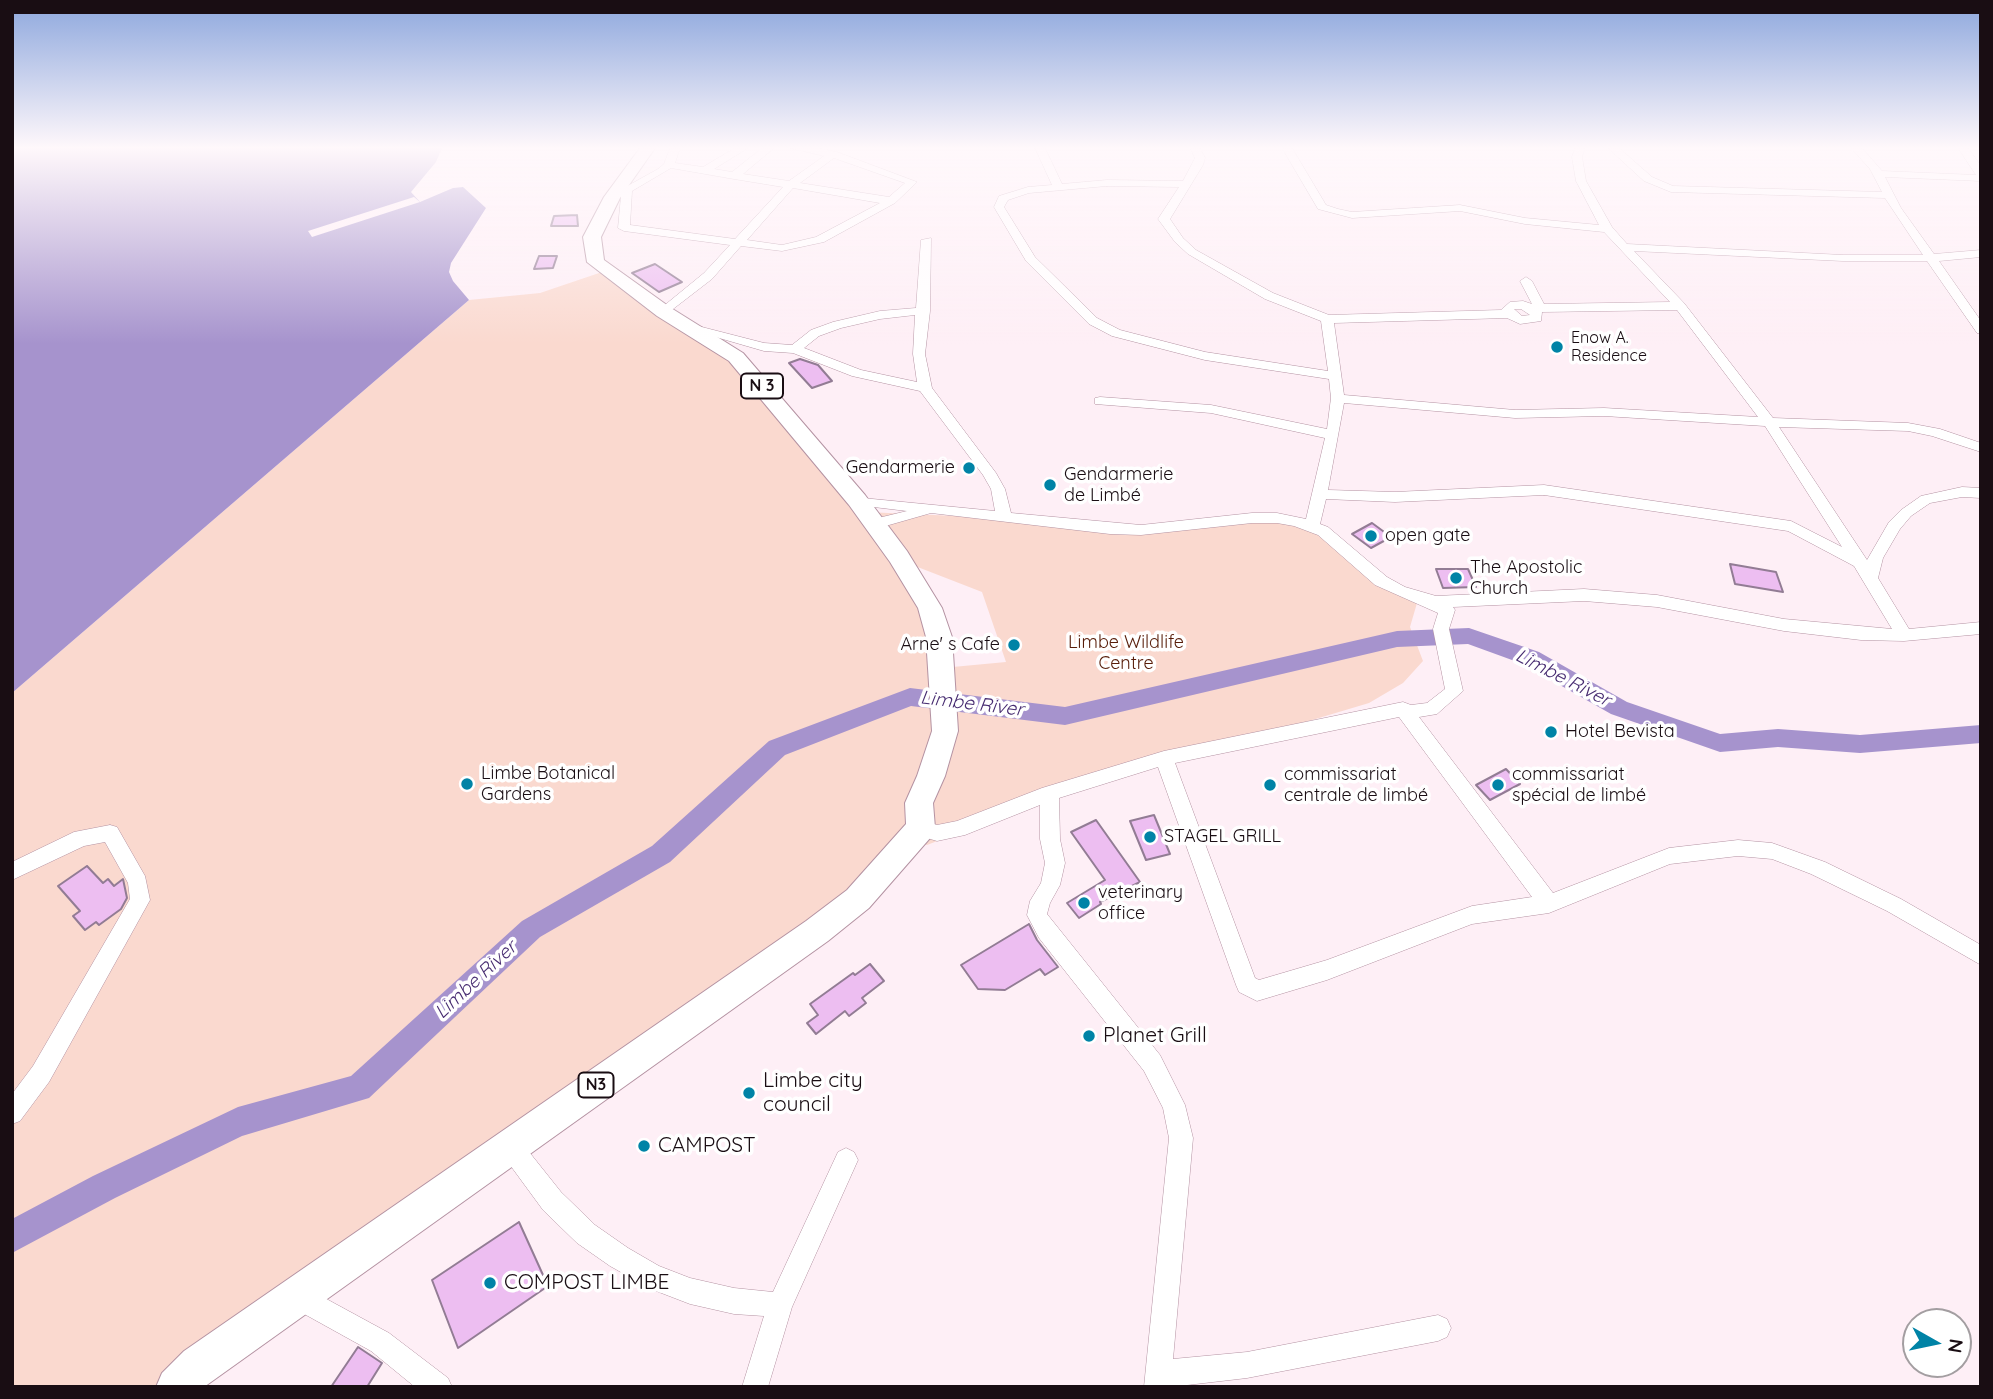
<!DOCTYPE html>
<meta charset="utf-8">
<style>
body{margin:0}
#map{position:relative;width:1993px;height:1399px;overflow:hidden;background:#feeff6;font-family:Quicksand,sans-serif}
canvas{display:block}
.frame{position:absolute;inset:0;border:14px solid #190d13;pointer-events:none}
.north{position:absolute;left:1902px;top:1308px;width:70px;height:70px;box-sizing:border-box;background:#fff;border:2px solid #a39ea1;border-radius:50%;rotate:99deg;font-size:19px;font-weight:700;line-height:28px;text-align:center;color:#190d13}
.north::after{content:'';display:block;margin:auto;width:24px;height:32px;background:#0083a6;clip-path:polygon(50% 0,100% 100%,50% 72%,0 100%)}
</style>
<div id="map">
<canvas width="1993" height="1399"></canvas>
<div class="frame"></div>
<div class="north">N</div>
</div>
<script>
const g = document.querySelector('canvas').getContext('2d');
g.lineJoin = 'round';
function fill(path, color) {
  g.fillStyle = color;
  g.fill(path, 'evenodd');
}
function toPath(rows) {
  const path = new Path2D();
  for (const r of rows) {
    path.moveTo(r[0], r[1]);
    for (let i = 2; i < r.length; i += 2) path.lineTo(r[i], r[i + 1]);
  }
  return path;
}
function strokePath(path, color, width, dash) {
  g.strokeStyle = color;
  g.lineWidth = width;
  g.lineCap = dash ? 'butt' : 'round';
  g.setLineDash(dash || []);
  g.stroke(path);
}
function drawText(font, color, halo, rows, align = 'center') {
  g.font = font + ' Quicksand,sans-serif';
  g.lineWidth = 7;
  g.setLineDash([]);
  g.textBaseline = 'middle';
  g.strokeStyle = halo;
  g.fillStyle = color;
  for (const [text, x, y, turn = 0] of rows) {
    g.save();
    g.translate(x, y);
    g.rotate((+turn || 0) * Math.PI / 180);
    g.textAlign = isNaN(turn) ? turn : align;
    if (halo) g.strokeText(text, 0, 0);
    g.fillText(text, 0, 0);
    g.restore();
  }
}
fill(toPath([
 [602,272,735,359,866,512,1001,518,1122,533,1275,519,1310,527,1417,603,1410,627,1423,661,1403,683,1369,703,1035,803,927,845,899,837,850,898,172,1387,12,1387,12,693,469,300,540,293],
 [897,559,982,592,1006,662,942,668,935,621]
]), '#fad9cf');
fill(toPath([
 [12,148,442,148,436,162,411,192,420,202,453,188,463,187,486,208,451,263,449,272,453,281,469,300,12,693]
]), '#a693cd');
fill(toPath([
 [414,197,420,202,312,237,308,231]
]), '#feeff6');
fill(toPath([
 [1469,628,1539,652,1627,702,1720,734,1778,729,1860,735,1981,725,1981,743,1860,753,1778,747,1720,752,1611,714,1523,664,1468,644,1397,647,1065,725,911,706,785,755,670,862,540,937,369,1098,242,1136,115,1198,12,1253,12,1219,93,1176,238,1107,351,1076,522,921,652,846,769,741,910,688,1065,707,1397,631,1469,628]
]), '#a693cd');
const building = toPath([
 [577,215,578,226,551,226,554,216,577,215],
 [539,256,557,256,553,268,534,269,539,256],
 [655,264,682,282,659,292,632,273,655,264],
 [800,359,818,365,832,381,812,388,789,363,800,359],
 [1372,523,1391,537,1371,548,1352,534,1372,523],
 [1730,564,1776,572,1783,592,1735,584,1730,564],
 [1436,569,1468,569,1476,587,1443,588,1436,569],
 [1506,769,1520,784,1490,800,1476,785,1506,769],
 [1154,815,1170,854,1146,860,1130,821,1154,815],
 [1096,820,1140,882,1100,902,1101,904,1079,918,1067,903,1105,880,1071,832,1096,820],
 [87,866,103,883,108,879,114,886,123,879,127,898,121,909,99,925,96,922,85,930,73,916,80,911,58,886,87,866],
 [1029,924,1037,940,1058,967,1045,975,1040,969,1005,990,978,989,961,965,1029,924],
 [870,964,884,981,862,998,866,1003,849,1016,845,1011,816,1034,807,1023,818,1015,810,1004,853,973,855,975,870,964],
 [519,1222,548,1286,458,1348,432,1280,519,1222],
 [358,1347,382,1363,367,1387,331,1387,358,1347]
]);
fill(building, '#edbef1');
strokePath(building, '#927c94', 2);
const minor = toPath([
 [670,148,680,148,675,163,703,167,735,148,748,148,714,169,732,172,762,148,774,148,743,174,789,181,824,156,790,148,816,148,837,152,917,182,895,203,824,242,782,251,741,246,712,279,664,316,660,315,660,309,704,273,730,245,624,231,618,228,621,196,613,194,658,169,664,164,670,148],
 [834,158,905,183,889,197,800,183,834,158],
 [671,168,734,179,783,187,735,239,630,225,632,191,671,168],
 [793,188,880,203,816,237,782,245,747,240,793,188],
 [1035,148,1045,148,1062,184,1107,180,1183,181,1195,158,1190,148,1200,148,1205,158,1203,165,1170,219,1183,238,1196,250,1273,293,1329,315,1501,310,1510,302,1523,301,1532,304,1520,281,1526,277,1532,281,1544,304,1670,302,1604,232,1525,224,1460,211,1352,218,1318,209,1282,148,1292,148,1326,205,1338,209,1352,212,1460,205,1525,218,1599,225,1576,181,1572,157,1575,148,1585,148,1582,157,1586,181,1612,227,1627,244,1843,255,1923,255,1885,198,1671,192,1644,181,1608,148,1619,148,1652,177,1673,186,1882,192,1870,169,1851,148,1862,148,1882,171,1976,175,1958,148,1968,148,1981,166,1981,181,1885,177,1901,208,1934,254,1981,250,1981,257,1939,261,1981,321,1981,334,1977,333,1927,261,1843,261,1634,251,1684,303,1773,418,1908,423,1940,429,1981,443,1981,452,1932,436,1908,431,1779,427,1867,560,1889,522,1901,510,1921,496,1962,487,1981,488,1981,498,1962,497,1930,503,1911,516,1900,529,1883,558,1878,578,1909,629,1981,622,1981,634,1904,641,1861,640,1784,631,1657,607,1584,601,1453,607,1455,610,1449,629,1463,691,1437,714,1419,717,1553,893,1669,848,1738,840,1772,843,1825,862,1901,899,1981,945,1981,965,1887,911,1811,874,1772,859,1738,856,1670,864,1549,913,1472,924,1327,980,1257,1001,1239,992,1236,985,1158,767,1059,798,1060,839,1065,863,1060,885,1050,903,1047,914,1160,1055,1185,1105,1193,1138,1173,1359,1247,1352,1438,1315,1447,1319,1451,1328,1447,1337,1438,1341,1247,1378,1170,1387,1144,1387,1169,1138,1163,1108,1144,1071,1039,938,1027,915,1030,901,1041,883,1045,863,1040,839,1040,805,965,835,937,841,914,834,911,828,914,822,921,820,937,825,957,821,1042,788,1164,751,1403,702,1411,705,1427,703,1445,689,1433,629,1438,613,1375,585,1318,535,1294,526,1277,523,1252,523,1141,535,1110,534,931,513,875,529,870,528,867,524,870,520,907,511,857,505,850,500,852,497,995,511,991,489,983,475,920,391,852,376,793,353,764,351,688,329,694,325,764,343,792,345,811,330,833,322,880,311,916,308,921,240,931,238,930,311,925,354,932,388,996,473,1005,489,1011,513,1141,525,1252,513,1277,513,1306,519,1325,438,1211,413,1095,404,1095,398,1100,397,1211,405,1327,429,1331,398,1329,379,1205,360,1112,336,1089,324,1026,261,994,207,999,196,1028,187,1052,185,1035,148],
 [1107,186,1179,187,1158,219,1175,242,1188,254,1265,299,1321,321,1328,371,1205,352,1120,330,1097,318,1035,257,1004,207,1008,200,1029,193,1107,186],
 [1514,309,1521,309,1530,315,1522,316,1514,309],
 [1677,310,1758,417,1604,408,1515,410,1344,395,1334,323,1507,318,1520,324,1541,321,1542,312,1677,310],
 [915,315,913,354,917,382,861,370,804,348,819,336,841,328,880,319,915,315],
 [1344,403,1515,418,1604,416,1765,426,1842,547,1791,521,1544,485,1395,492,1328,490,1344,403],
 [1544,495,1788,531,1854,566,1892,629,1784,619,1657,595,1584,589,1436,596,1405,587,1387,577,1328,527,1320,524,1326,499,1395,502,1544,495],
 [1399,717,1532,897,1472,906,1327,960,1259,980,1255,978,1175,763,1399,717],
 [110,825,117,827,145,876,150,900,49,1082,20,1121,12,1124,12,1094,33,1066,130,899,128,883,105,842,84,846,12,880,12,862,74,832,110,825],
 [510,1134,518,1138,561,1192,595,1225,628,1248,659,1266,690,1278,734,1288,773,1292,838,1152,846,1148,854,1152,858,1160,792,1307,768,1387,742,1387,764,1316,734,1314,690,1304,651,1289,610,1266,577,1243,543,1210,502,1154,498,1146,502,1138,510,1134],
 [297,1283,389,1333,448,1378,452,1387,415,1387,371,1351,288,1305,284,1296,288,1287,297,1283]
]);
const highway = toPath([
 [640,148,655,148,620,198,601,237,604,260,671,308,743,353,865,495,907,551,942,608,952,637,958,731,945,776,933,803,935,828,931,837,869,908,828,941,204,1387,156,1387,162,1373,184,1351,806,921,847,890,906,824,905,803,917,776,932,731,926,637,918,608,890,562,849,505,729,361,657,316,587,262,583,237,604,197,640,148]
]);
strokePath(minor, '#b492a2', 1);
strokePath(highway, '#b492a2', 2);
fill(minor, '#fff');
fill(highway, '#fff');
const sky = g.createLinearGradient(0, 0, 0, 344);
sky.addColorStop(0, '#8da7dd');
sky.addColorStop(0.43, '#fff8fb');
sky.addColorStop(1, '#fff8fb00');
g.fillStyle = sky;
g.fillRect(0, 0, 1993, 344);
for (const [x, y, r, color] of [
 [1557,347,7,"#0083a6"],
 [969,468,7,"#0083a6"],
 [1050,485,7,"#0083a6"],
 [1371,536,7,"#0083a6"],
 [1456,578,7,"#0083a6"],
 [1014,645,7,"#0083a6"],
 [1551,732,7,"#0083a6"],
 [467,784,7,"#0083a6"],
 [1270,785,7,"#0083a6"],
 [1498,785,7,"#0083a6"],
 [1150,837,7,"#0083a6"],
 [1084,903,7,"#0083a6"],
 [1089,1036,7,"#0083a6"],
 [749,1093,7,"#0083a6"],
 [644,1146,7,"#0083a6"],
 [490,1283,7,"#0083a6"]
]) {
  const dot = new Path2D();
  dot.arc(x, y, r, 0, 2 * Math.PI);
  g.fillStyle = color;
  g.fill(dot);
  strokePath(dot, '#fff', 2.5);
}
drawText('16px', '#190d13', '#fff', [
 ["Enow A.",1571,338],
 ["Residence",1571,356]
], 'left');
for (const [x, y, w] of [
 [762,386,42],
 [596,1085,35]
]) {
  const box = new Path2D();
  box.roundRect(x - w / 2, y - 12.5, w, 25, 5);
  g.fillStyle = '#fff';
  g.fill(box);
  strokePath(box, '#190d13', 2);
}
drawText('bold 16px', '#190d13', null, [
 ["N 3",762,386],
 ["N3",596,1085]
]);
drawText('18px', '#190d13', '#fff', [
 ["Gendarmerie",955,468,"right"],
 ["Gendarmerie",1064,475],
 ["de Limbé",1064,496],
 ["open gate",1385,536],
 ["The Apostolic",1470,568],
 ["Church",1470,589],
 ["Arne' s Cafe",1000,645,"right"],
 ["Hotel Bevista",1565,732],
 ["Limbe Botanical",481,774],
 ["Gardens",481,795],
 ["commissariat",1284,775],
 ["centrale de limbé",1284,796],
 ["commissariat",1512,775],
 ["spécial de limbé",1512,796],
 ["STAGEL GRILL",1164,837],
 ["veterinary",1098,893],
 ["office",1098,914]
], 'left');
drawText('18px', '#571c08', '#fff', [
 ["Limbe Wildlife",1126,643],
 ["Centre",1126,664]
]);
drawText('italic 19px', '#472c71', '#fff', [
 ["Limbe River",1563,678,27],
 ["Limbe River",972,704,7],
 ["Limbe River",476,980,-43]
]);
drawText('21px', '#190d13', '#fff', [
 ["Planet Grill",1103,1036],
 ["Limbe city",763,1081],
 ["council",763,1105],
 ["CAMPOST",658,1146],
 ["COMPOST LIMBE",504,1283]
], 'left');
</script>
